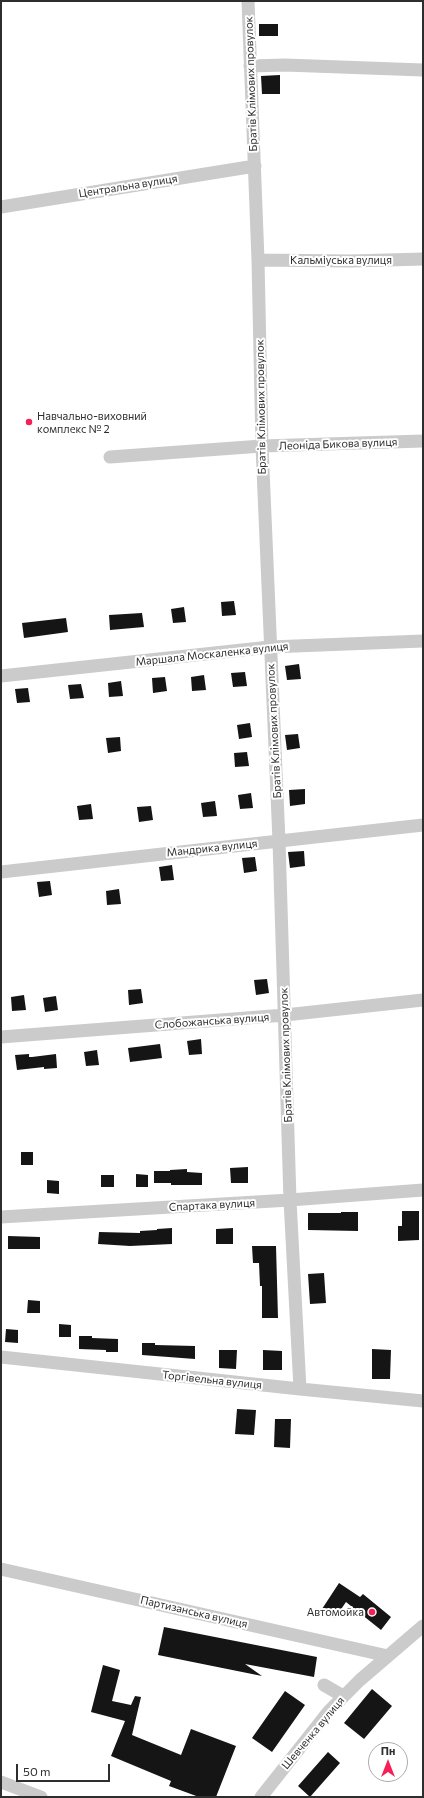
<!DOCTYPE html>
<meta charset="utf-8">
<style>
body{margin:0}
#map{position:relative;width:424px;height:1798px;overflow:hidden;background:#fff;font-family:Commissioner,sans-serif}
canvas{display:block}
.frame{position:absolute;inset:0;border:2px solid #2e2e2e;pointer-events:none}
.north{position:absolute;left:368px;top:1742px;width:40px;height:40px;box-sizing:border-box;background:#fff;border:1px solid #ababab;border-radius:50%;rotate:0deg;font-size:11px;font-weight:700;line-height:16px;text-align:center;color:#2e2e2e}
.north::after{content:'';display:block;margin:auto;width:14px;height:18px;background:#f61f56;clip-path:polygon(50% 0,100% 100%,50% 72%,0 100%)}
.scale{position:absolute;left:16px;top:1764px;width:94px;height:18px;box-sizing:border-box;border:2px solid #2e2e2e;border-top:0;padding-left:5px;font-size:12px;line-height:14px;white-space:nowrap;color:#2e2e2e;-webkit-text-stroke:3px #fff;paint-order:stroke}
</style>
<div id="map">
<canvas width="424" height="1798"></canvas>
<div class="frame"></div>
<div class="north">Пн</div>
<div class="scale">50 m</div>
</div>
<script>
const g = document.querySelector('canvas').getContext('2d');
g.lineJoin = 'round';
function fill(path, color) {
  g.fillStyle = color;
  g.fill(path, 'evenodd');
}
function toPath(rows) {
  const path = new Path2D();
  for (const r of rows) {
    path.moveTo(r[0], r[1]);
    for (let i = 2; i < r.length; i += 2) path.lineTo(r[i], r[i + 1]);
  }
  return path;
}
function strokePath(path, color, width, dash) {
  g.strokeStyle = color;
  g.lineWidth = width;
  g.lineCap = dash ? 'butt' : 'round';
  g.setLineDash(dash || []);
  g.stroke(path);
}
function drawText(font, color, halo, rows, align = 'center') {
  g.font = font + ' Commissioner,sans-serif';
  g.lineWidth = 4;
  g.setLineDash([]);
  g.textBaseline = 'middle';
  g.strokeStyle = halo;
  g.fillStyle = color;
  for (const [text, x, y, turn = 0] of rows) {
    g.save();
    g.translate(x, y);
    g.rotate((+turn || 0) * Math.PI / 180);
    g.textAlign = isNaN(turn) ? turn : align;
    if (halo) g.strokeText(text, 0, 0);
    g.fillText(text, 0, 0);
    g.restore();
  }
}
fill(toPath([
 [259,24,278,24,278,36,259,36],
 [280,75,280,94,262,94,261,76],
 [234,601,236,615,222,616,221,602],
 [184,607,186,622,173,623,171,609],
 [142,613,144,627,110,630,109,615],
 [66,618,68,632,24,638,22,623],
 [299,664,301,679,287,680,285,666],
 [245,672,247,686,233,687,231,673],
 [204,675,206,690,192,691,191,677],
 [165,677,167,691,153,693,152,678],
 [121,681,123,696,109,697,108,683],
 [81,684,84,698,70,699,68,685],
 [28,688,30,702,17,703,15,689],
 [250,723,252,737,239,739,237,725],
 [298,734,300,748,287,750,285,735],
 [120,737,121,751,108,753,106,738],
 [247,752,249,766,235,767,234,753],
 [305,789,305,804,290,806,289,790],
 [251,793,253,808,240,809,238,795],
 [215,801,217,816,203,817,201,803],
 [91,804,93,819,79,820,77,806],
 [151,806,153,820,139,822,137,807],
 [304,851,305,866,290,868,288,852],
 [255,857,257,871,244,873,242,858],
 [172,865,174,880,161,881,159,867],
 [50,881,52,895,39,897,37,882],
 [119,889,121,904,107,905,106,891],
 [267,979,269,993,256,995,254,980],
 [141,989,143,1003,129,1005,128,990],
 [24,995,26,1010,12,1011,11,997],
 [56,996,58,1010,45,1012,43,998],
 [201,1039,202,1054,189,1055,187,1041],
 [160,1044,162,1058,130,1062,128,1048],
 [97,1050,99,1065,86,1066,84,1052],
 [29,1054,29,1057,32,1057,56,1054,57,1068,44,1069,44,1067,17,1070,15,1055],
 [21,1152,33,1152,33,1165,21,1165],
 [248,1167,248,1183,231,1183,230,1168],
 [187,1169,187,1172,202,1173,202,1185,171,1185,171,1183,154,1183,154,1171,170,1171,170,1170],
 [136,1174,148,1175,148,1187,136,1187],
 [101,1175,114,1175,114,1187,101,1187],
 [47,1180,59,1181,59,1194,47,1193],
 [402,1211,419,1211,419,1240,398,1241,398,1226,402,1226],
 [341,1212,358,1212,358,1231,308,1230,308,1213,341,1213],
 [172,1228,172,1244,130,1246,98,1244,99,1232,140,1233,140,1231,157,1230,157,1229],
 [233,1228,233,1244,216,1244,216,1229],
 [8,1236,40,1237,40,1249,8,1249],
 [252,1246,276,1246,278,1318,262,1318,262,1286,260,1286,259,1263,253,1263],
 [324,1273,326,1303,310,1304,308,1274],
 [28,1300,40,1301,40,1313,27,1313],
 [59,1324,71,1325,71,1337,59,1337],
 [6,1329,18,1330,18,1343,5,1342],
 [79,1336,92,1336,92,1338,118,1339,118,1352,106,1352,106,1350,79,1349],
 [142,1343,155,1343,155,1345,195,1346,195,1359,142,1355],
 [372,1349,391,1350,390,1379,372,1379],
 [219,1350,237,1350,236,1369,219,1368],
 [263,1350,282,1351,282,1370,263,1370],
 [237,1409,256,1410,254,1435,235,1434],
 [275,1419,291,1419,290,1448,274,1447],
 [339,1583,360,1597,363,1594,391,1617,381,1630,346,1602,335,1618,322,1609],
 [164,1627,317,1657,314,1677,245,1664,262,1676,158,1655],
 [103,1665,120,1670,112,1701,131,1705,135,1696,141,1697,132,1735,181,1755,191,1729,236,1746,216,1797,199,1797,169,1786,171,1781,111,1756,125,1721,91,1712],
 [372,1689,392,1706,364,1739,344,1723],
 [285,1691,305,1705,272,1752,252,1738],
 [328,1752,340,1763,310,1797,298,1786]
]), '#151515');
strokePath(toPath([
 [248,1,258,260,262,446,279,841,290,1200,300,1389],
 [250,66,285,65,423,70],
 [1,207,255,166],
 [258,260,350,261,423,259],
 [110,457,262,446,423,441],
 [1,676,270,647,423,641],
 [1,872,423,825],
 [1,1037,285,1015,423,1000],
 [1,1217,290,1200,423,1190],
 [1,1357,300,1389,423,1401],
 [1,1569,388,1656],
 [324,1685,343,1696],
 [1,1782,41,1797],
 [261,1797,329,1711,360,1680,423,1626]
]), '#cbcbcb', 13);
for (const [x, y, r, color] of [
 [29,422,4,"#f61f56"],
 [372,1612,4,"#f61f56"]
]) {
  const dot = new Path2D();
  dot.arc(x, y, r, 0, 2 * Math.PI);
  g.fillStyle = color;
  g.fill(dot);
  strokePath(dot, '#fff', 1.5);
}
drawText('11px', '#2e2e2e', '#fff', [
 ["Братів Клімових провулок",251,84,-92],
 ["Центральна вулиця",128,186,-9],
 ["Кальміуська вулиця",341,260],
 ["Братів Клімових провулок",261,407,-91],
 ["Леоніда Бикова вулиця",338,444,-2],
 ["Маршала Москаленка вулиця",212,654,-6],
 ["Братів Клімових провулок",274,731,-93],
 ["Мандрика вулиця",212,848,-6],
 ["Слобожанська вулиця",212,1021,-4],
 ["Братів Клімових провулок",286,1055,-92],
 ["Спартака вулиця",212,1205,-3],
 ["Торгівельна вулиця",212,1380,6],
 ["Партизанська вулиця",194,1612,13],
 ["Шевченка вулиця",313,1733,-50]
]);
drawText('11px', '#2e2e2e', '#fff', [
 ["Навчально-виховний",37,416],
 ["комплекс № 2",37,429],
 ["Автомойка",364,1612,"right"]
], 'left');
</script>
